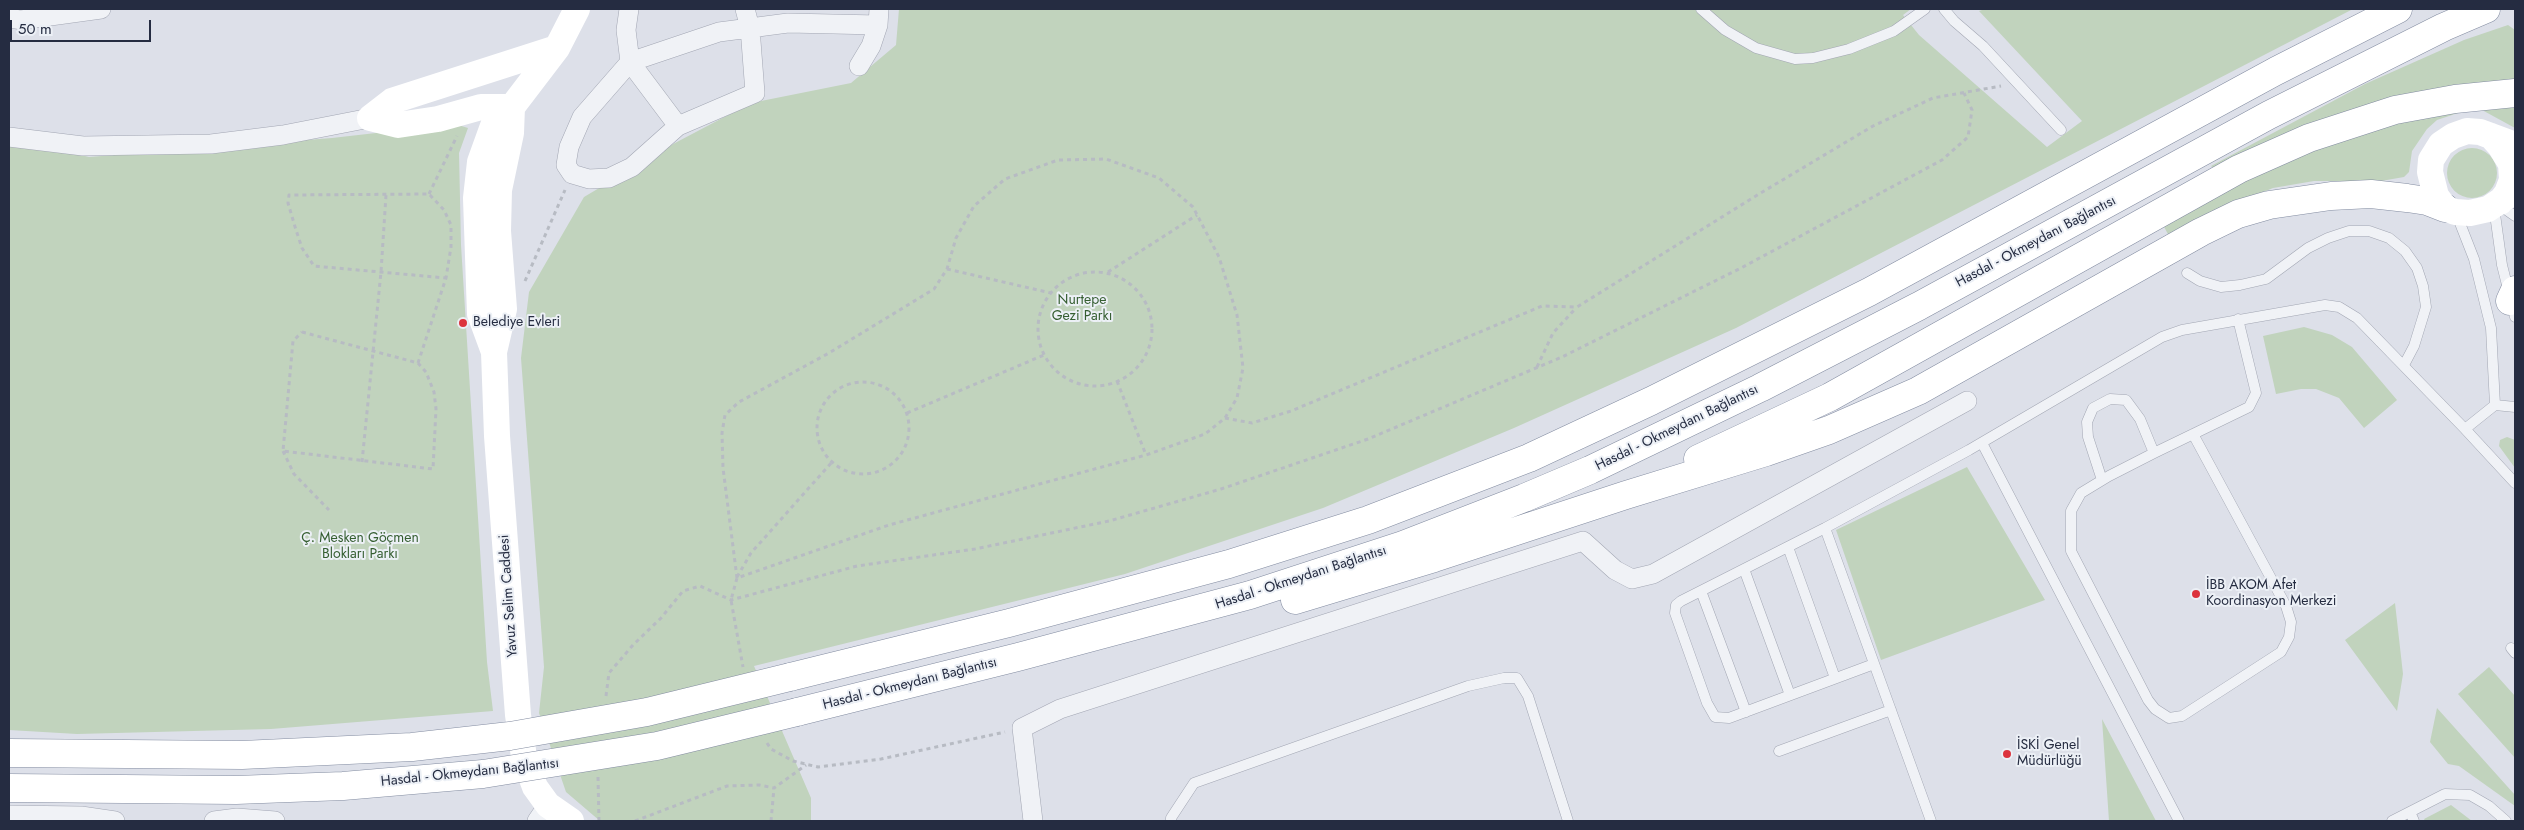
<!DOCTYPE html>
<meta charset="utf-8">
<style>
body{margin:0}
#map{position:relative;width:2524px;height:830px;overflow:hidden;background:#dde0e9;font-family:Jost,sans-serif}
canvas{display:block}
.frame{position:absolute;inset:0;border:10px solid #252c41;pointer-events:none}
.scale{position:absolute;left:10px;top:20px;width:141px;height:22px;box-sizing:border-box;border:2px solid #252c41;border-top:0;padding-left:6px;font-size:15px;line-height:18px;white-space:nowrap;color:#252c41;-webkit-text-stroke:4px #ecf0f6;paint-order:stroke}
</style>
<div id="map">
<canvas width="2524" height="830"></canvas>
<div class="frame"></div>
<div class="scale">50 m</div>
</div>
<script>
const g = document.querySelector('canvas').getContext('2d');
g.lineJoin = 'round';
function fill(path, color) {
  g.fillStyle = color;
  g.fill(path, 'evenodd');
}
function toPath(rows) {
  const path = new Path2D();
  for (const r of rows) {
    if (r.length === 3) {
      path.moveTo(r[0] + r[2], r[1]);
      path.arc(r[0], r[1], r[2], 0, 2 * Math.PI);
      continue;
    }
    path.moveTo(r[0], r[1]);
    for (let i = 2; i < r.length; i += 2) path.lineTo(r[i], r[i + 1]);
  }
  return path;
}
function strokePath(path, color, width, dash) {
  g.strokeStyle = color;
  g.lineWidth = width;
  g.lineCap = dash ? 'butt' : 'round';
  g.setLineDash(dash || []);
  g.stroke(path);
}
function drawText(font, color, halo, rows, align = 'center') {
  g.font = font + ' Jost,sans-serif';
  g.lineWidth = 4;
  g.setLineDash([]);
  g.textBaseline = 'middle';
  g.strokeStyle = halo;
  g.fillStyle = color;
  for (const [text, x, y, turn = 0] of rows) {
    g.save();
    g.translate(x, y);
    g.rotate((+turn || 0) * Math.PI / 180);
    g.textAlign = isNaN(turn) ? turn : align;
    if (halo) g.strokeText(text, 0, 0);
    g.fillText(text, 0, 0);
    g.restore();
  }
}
fill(toPath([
 [899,9,1911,9,1903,15,1919,35,2047,147,2082,121,1979,11,1985,9,2353,9,1736,328,1514,428,1323,508,1125,574,754,666,811,798,811,821,600,821,566,792,539,713,544,667,521,358,529,292,584,197,675,143,751,103,851,83,896,45],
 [2508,25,2515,30,2515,128,2482,110,2467,110,2437,120,2427,129,2412,151,2409,172,2404,177,2381,181,2314,181,2273,188,2236,203,2169,236,2163,225,2214,169,2211,166,2365,84,2464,40],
 [455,124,468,128,459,153,461,245,487,662,493,711,271,729,77,734,9,730,9,137,89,157,332,138],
 [2472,173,25],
 [2304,327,2332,335,2352,347,2397,400,2364,428,2339,398,2316,389,2301,389,2276,394,2263,336],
 [2507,437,2515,440,2515,468,2499,446,2500,440],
 [1967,467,2045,600,1881,660,1836,530],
 [2395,603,2403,674,2397,711,2345,640],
 [2489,667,2515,696,2515,758,2458,694],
 [2437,708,2515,795,2515,806,2459,766,2448,764,2430,742],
 [2102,719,2156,821,2109,821],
 [2451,805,2472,821,2425,821,2424,819]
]), '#c1d3bd');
const lane = toPath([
 [1701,9,1725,30,1756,48,1795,59,1813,58,1849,49,1894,31,1925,9],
 [1944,9,1954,21,1983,46,2061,130],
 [2498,204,2515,216],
 [2494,207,2502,265,2515,317],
 [2456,213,2474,259,2491,328,2495,405],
 [2187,273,2200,281,2221,287,2240,285,2266,279,2308,248,2328,238,2349,231,2369,231,2389,238,2405,251,2417,268,2423,286,2426,307,2414,346,2404,365],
 [2465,429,2515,483],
 [2193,434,2286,606,2291,622,2289,637,2281,652,2182,716,2169,718,2155,709,2148,700,2071,551,2071,511,2081,493,2109,476,2154,453,2249,407,2256,393,2238,319],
 [1982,443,2179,821],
 [2102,480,2088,437,2087,422,2093,408,2110,399,2126,400,2140,419,2154,453],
 [1825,528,1931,821],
 [1788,547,1835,678],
 [1744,569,1790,695],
 [1701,591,1746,712],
 [2511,648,2515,653],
 [1874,664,1729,718,1715,717,1707,703,1675,613,1676,605,1681,601,1825,528,1969,450,2162,337,2182,330,2325,305,2339,307,2357,318,2465,429,2495,405,2515,407],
 [1779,751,1891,710],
 [2410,812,2414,821],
 [1171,821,1171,818,1194,783,1468,686,1504,678,1517,678,1528,696,1568,821],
 [2392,821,2445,794,2470,795,2489,806,2506,821]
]);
const street = toPath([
 [629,9,626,30,630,62,678,126],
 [745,9,750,28,755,93,678,126,632,167,609,178,589,179,572,174,566,165,569,147,582,117,630,62,719,32,750,28,788,23,878,25],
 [9,18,21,20,101,9],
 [859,66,871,46,878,25,879,9],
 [9,137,83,146,211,144,283,135,370,118],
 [9,815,81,816,115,821],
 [214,821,237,818,275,821],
 [537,821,548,805],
 [1033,821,1022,728,1060,709,1583,541,1615,570,1632,579,1653,574,1967,401]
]);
const highway = toPath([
 [2510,301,2515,290],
 [1698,459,1830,397,2239,169,2309,138,2395,110,2455,99,2515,93],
 [1295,600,1434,558,1626,495,1766,452,1829,430,1918,391,2201,232,2238,214,2269,205,2331,196,2371,194,2407,198,2427,201,2445,208],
 [790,677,1009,623,1229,564,1368,520,1529,458,1651,401,1869,292,2276,71,2398,9],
 [797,712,1018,657,1250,595,1403,545,1524,498,1590,470,1760,388,1919,306,2269,115,2444,27,2486,9]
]);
strokePath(lane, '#a2a6b3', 11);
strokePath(street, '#a2a6b3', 20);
strokePath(highway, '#838ca1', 29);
strokePath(toPath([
 [429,194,457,136],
 [947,269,1051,293],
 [1108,272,1197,215],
 [1095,329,57],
 [525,281,565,190],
 [302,332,418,363,426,372,434,392,436,409,433,469,283,451,293,341,302,332],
 [418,363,446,278,451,247,451,225,444,210,429,194,289,195,288,203,296,230,302,248,314,266,446,278],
 [1537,367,1553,333,1576,308],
 [1117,381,1146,455],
 [863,428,46],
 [907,413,1044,355],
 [1225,418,1252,423,1291,411,1542,306,1577,307,1759,194,1873,126,1933,98,2001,86],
 [283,451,294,474,329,510],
 [362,462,381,272,386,195],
 [737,577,751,553,832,462],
 [737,578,723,468,722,433,725,415,739,402,829,353,934,289,947,269,956,238,974,206,1005,179,1058,160,1106,159,1159,178,1193,207,1219,257,1237,315,1243,368,1237,398,1225,418,1205,434,1146,455,889,525,737,578,731,600,743,667],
 [606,696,609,673,633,645,661,618,683,591,700,586,731,600,857,566,975,549,1109,521,1221,489,1368,439,1562,357,1741,268,1942,160,1968,137,1972,110,1964,93],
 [767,743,771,749,793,761,818,767,881,759,1005,732],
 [598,777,599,821],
 [635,821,727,786,759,785,774,788,806,765],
 [771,821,774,788]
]), '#b7bbc3', 3, [4, 4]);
strokePath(lane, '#f0f2f6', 10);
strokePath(street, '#f0f2f6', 19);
strokePath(toPath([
 [512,107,511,133,499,190,498,231,504,309,494,352,497,436,518,715,524,757,535,787,548,805,571,821],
 [512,107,481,107,438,119,398,125,370,118,392,101,557,48],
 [2491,136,2500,146,2511,164,2512,180,2507,193,2500,202],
 [2515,145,2480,132,2467,131,2453,136,2441,144,2431,160,2430,172,2436,196,2445,208,2455,212,2470,213,2488,209,2515,191],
 [494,352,480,314,476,198,480,162,493,126,512,107,557,48,577,9]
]), '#fff', 26);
strokePath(highway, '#fff', 28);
const highwayBridge = toPath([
 [9,753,242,755,412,747,510,736,647,712,790,677],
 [9,788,236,790,343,786,483,774,657,746,797,712]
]);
strokePath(highwayBridge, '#838ca1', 29, []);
strokePath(highwayBridge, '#fff', 28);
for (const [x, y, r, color] of [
 [463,323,5,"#dc333d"],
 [2196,594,5,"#dc333d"],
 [2007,754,5,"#dc333d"]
]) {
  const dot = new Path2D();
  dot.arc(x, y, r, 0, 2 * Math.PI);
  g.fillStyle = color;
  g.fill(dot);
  strokePath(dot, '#ecf0f6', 2);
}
drawText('14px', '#252c41', '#ecf0f6', [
 ["Hasdal - Okmeydanı Bağlantısı",2036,242,-28],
 ["Hasdal - Okmeydanı Bağlantısı",1677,428,-26],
 ["Hasdal - Okmeydanı Bağlantısı",1301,578,-18],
 ["Yavuz Selim Caddesi",509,596,-94],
 ["Hasdal - Okmeydanı Bağlantısı",910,684,-14],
 ["Hasdal - Okmeydanı Bağlantısı",470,773,-6]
]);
drawText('14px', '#355e31', '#ecf0f6', [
 ["Nurtepe",1082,301],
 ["Gezi Parkı",1082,317],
 ["Ç. Mesken Göçmen",360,539],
 ["Blokları Parkı",360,555]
]);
drawText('14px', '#252c41', '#ecf0f6', [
 ["Belediye Evleri",473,323],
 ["İBB AKOM Afet",2206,586],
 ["Koordinasyon Merkezi",2206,602],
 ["İSKİ Genel",2017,746],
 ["Müdürlüğü",2017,762]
], 'left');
</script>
